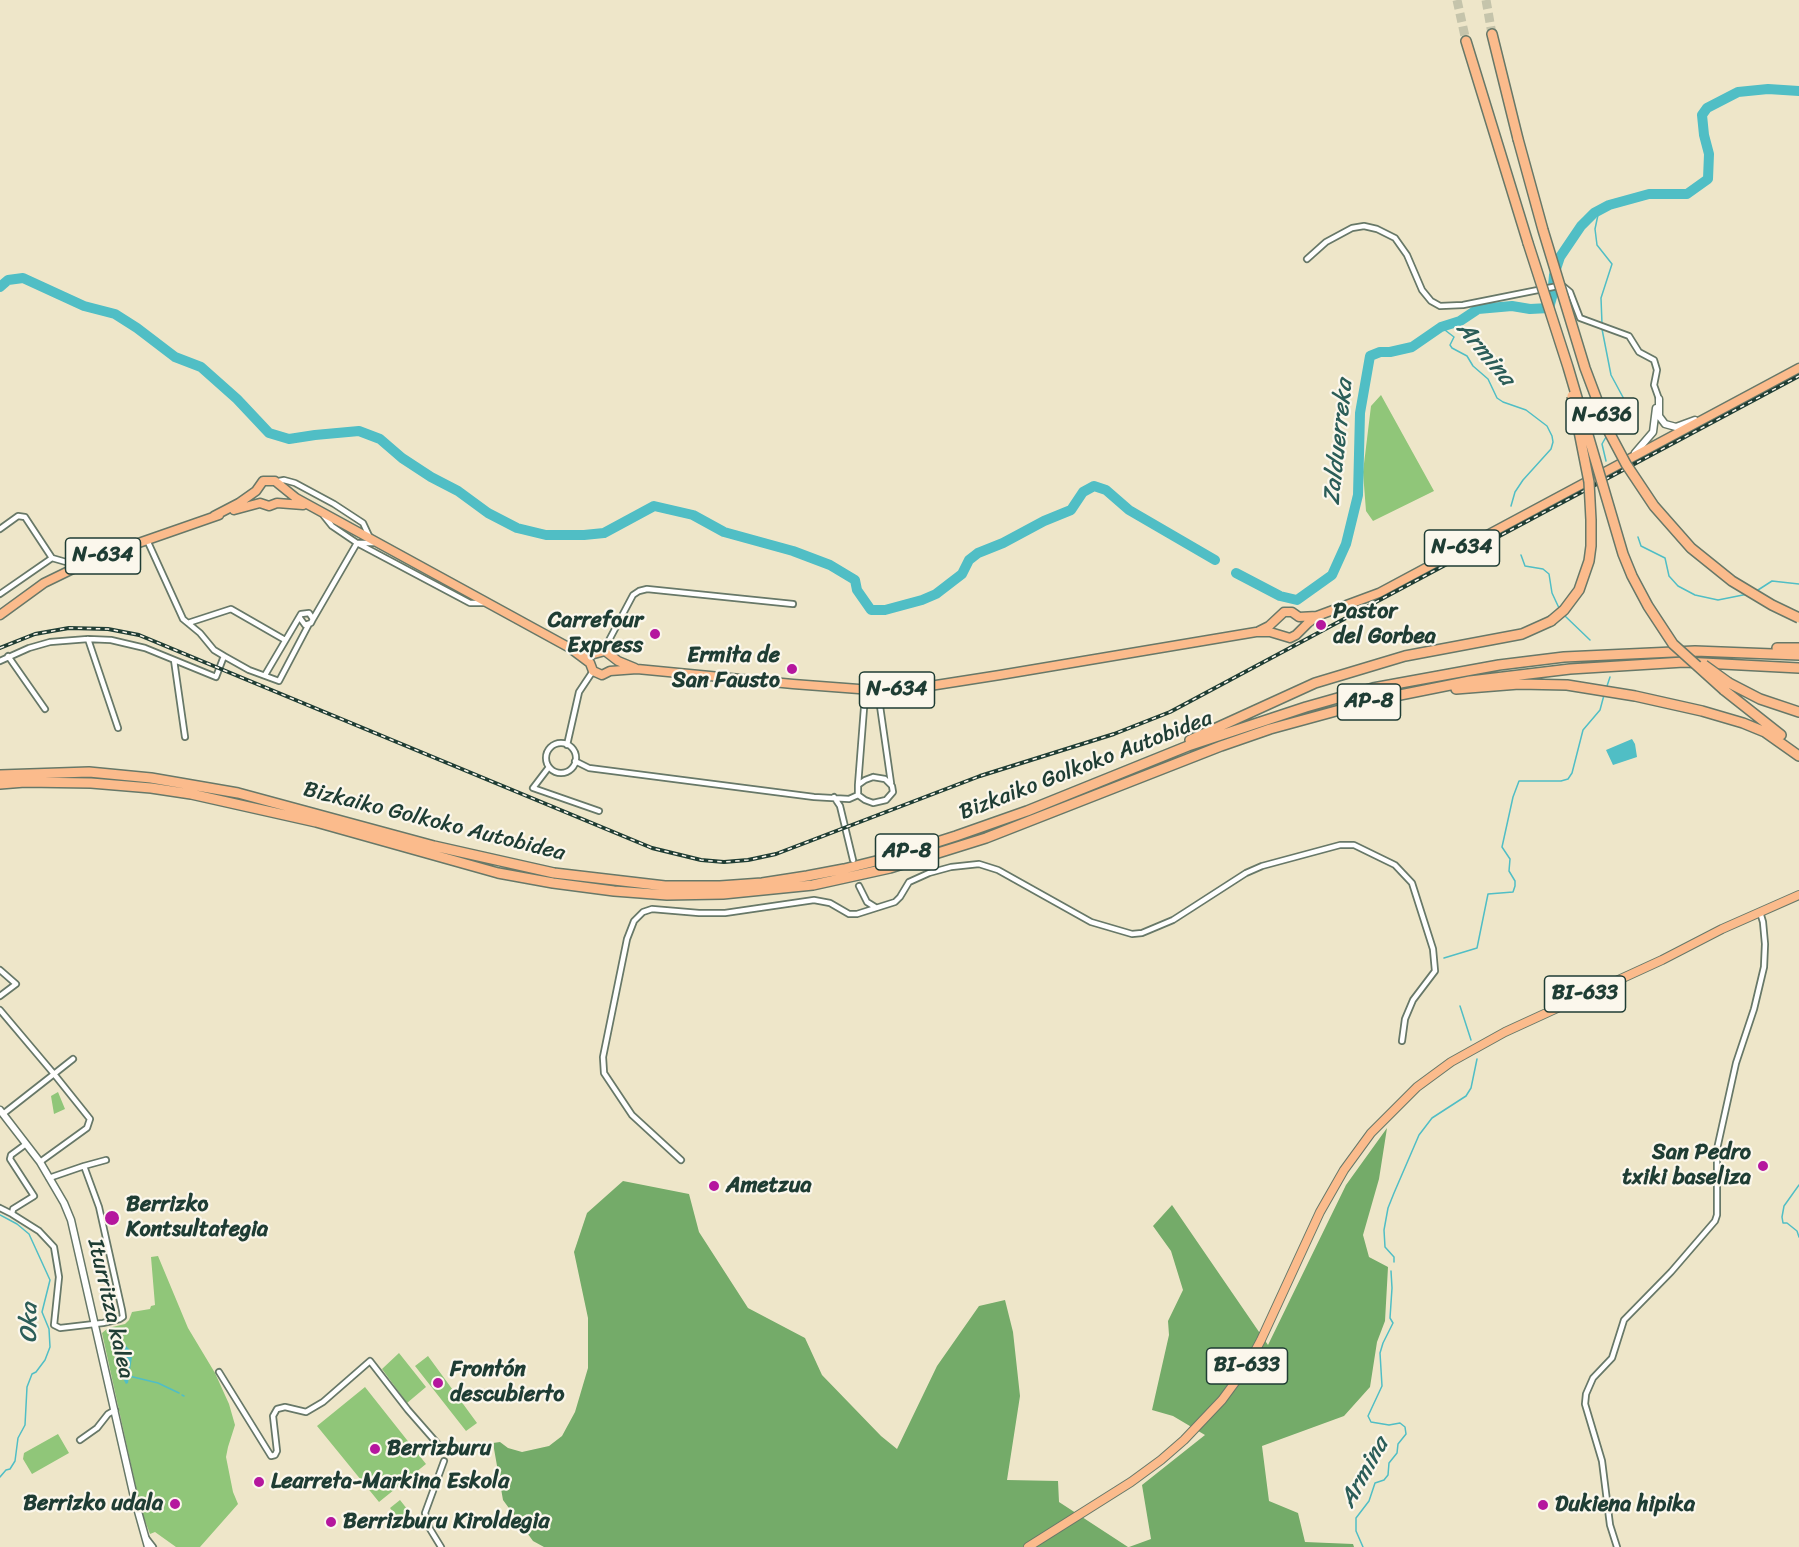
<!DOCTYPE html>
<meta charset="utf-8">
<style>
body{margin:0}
canvas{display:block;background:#eee6c9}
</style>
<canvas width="1799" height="1547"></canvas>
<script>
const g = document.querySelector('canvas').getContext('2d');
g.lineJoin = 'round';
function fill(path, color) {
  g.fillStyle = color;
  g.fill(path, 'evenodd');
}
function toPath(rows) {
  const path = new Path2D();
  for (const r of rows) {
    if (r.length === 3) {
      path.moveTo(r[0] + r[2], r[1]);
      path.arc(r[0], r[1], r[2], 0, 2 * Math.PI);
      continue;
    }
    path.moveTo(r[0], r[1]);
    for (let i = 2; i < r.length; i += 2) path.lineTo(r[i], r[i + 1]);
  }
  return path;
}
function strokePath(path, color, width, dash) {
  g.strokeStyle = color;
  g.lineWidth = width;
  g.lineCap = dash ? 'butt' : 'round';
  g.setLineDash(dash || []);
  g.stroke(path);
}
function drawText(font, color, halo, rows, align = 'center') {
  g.font = font + ' Sriracha,sans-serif';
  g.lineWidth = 4.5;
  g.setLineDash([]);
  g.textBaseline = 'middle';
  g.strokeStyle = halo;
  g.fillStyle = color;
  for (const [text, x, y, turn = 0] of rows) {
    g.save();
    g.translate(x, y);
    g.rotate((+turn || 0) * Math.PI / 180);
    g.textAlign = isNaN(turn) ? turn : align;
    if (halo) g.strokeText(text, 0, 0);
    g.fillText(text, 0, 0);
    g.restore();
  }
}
fill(toPath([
 [1381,395,1434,491,1373,521,1366,511,1363,472,1371,406],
 [58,1092,65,1109,54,1114,51,1096],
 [158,1256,188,1328,215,1373,229,1404,235,1425,228,1447,226,1457,233,1492,238,1504,200,1547,176,1547,155,1532,150,1534,141,1510,102,1333,108,1328,125,1324,129,1320,132,1312,150,1309,151,1306,155,1305,151,1257],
 [399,1353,426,1387,407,1403,382,1369],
 [428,1356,477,1423,466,1431,415,1366],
 [365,1387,426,1464,379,1502,317,1426],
 [58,1434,69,1453,32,1474,23,1459,24,1453],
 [400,1500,415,1519,410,1524,399,1519,390,1508]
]), '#90c679');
fill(toPath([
 [1387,1128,1379,1179,1363,1235,1369,1257,1388,1267,1385,1321,1377,1342,1370,1387,1344,1416,1262,1446,1269,1501,1298,1513,1305,1542,1353,1544,1354,1547,1129,1547,1151,1539,1142,1485,1205,1435,1173,1416,1152,1410,1169,1335,1168,1321,1183,1290,1171,1251,1153,1226,1172,1205,1268,1345,1346,1185],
 [623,1181,689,1194,699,1232,748,1308,805,1338,822,1375,881,1436,897,1449,937,1366,979,1306,1005,1300,1013,1332,1020,1396,1007,1480,1058,1481,1059,1502,1128,1547,544,1547,533,1541,503,1500,493,1443,500,1442,508,1448,522,1452,549,1446,562,1436,575,1412,588,1368,588,1318,574,1252,587,1213]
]), '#74ab69');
fill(toPath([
 [1632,739,1635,744,1637,757,1613,765,1606,750],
 [126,1346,132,1352,132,1357,128,1383,126,1384,119,1371,116,1358,118,1350]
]), '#50bec5');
strokePath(toPath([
 [1599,210,1595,229,1597,245,1612,264,1601,298,1602,324],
 [1441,327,1454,337,1450,345,1452,348,1467,356,1473,366,1488,379,1497,398,1503,402,1526,410,1547,426,1552,436,1553,442,1551,449,1523,480,1515,492,1511,506],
 [1602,329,1611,375,1625,401,1623,420,1612,432],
 [1606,437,1602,444,1606,461],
 [1638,537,1641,546,1665,558,1669,576,1678,586,1695,595,1718,600,1748,594],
 [1521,555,1525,566,1543,569,1549,574,1552,593,1559,608],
 [1758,590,1772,581,1799,584],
 [1565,616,1590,640],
 [1607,686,1610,677],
 [1444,958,1477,948,1488,894,1513,892,1515,886,1515,881,1509,871,1510,859,1502,847,1513,797,1519,781,1561,781,1568,779,1572,773,1583,730,1600,710,1604,695],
 [1460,1006,1471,1040],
 [1799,1185,1784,1206,1782,1217,1783,1223,1787,1223,1797,1231,1799,1237],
 [0,1215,17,1224,29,1234,50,1280,42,1312,49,1329,50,1347,45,1360,36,1372,32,1374,27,1387,25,1425,18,1438,15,1461,10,1469,6,1470,0,1477],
 [1394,1262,1394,1257,1385,1247,1384,1230,1388,1208,1394,1193,1419,1135,1432,1118,1466,1096,1471,1088,1477,1059],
 [129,1376,158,1383,179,1393],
 [182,1395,184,1396],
 [1363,1547,1356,1531,1356,1518,1369,1501,1375,1483,1384,1480,1388,1475,1389,1463,1397,1453,1398,1444,1406,1434,1405,1427,1400,1423,1389,1425,1371,1422,1368,1416,1382,1386,1380,1353,1383,1343,1393,1323,1390,1318,1392,1288,1391,1271]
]), '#50bec5', 1.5);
strokePath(toPath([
 [0,287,8,280,23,278,84,306,115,314,137,328,175,357,201,367,237,399,269,433,289,439,315,435,359,431,380,439,402,458,431,477,458,491,488,513,517,528,546,535,584,535,604,533,654,506,693,515,724,532,793,551,830,565,855,580,857,590,871,610,885,610,922,600,936,594,962,574,969,560,978,553,1003,543,1044,521,1071,510,1083,492,1094,486,1106,490,1129,510,1215,560],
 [1236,573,1280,596,1297,600,1332,575,1346,544,1358,495,1360,413,1370,356,1380,352,1390,352,1412,347,1441,327,1460,321,1478,309,1512,306,1530,309,1549,308,1552,297,1554,275,1560,257,1581,226,1594,213,1609,205,1649,194,1687,194,1708,179,1709,154,1704,135,1702,115,1707,108,1738,92,1768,89,1799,91]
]), '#50bec5', 10);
strokePath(toPath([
 [1457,0,1466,41],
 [1486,0,1492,34]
]), '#c5c4ab', 9, [9, 4.5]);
const minor = toPath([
 [1307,259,1326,242,1352,228,1364,226,1377,229,1395,238,1407,255,1422,290,1431,301,1440,306,1463,305,1558,286,1564,287,1570,292,1580,318,1629,336,1639,352,1654,360,1657,370,1654,385,1659,399],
 [279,484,279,481,284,480,295,483,334,504,363,523,370,538],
 [324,516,332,526,357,543,374,543],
 [0,529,18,516,25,517,52,558],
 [0,594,52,558,66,562,95,551,104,551,107,554],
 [313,619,357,543,470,603,484,603],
 [188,623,231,609,285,640],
 [88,639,118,728],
 [607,644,633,595,639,591,647,589,793,604],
 [8,656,45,709],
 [224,656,249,670,279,681,309,624],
 [174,660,185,737],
 [0,661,29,648,50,642,88,639,111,640,145,648,216,677,224,656,214,650,200,633,183,619,147,540],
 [265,675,301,614,309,613,313,619,311,623,305,625,300,618],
 [880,706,891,783],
 [561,758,15],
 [567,745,579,692,593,671],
 [575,761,589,768,814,797,849,799,858,795],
 [549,767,533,788,599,811],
 [873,777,885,779,892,786,893,792,886,800,873,803,865,800,858,795,858,785,865,780,873,777],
 [858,785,864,708],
 [834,797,840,806,853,860],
 [859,886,867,902,875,907],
 [0,970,16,984,0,996],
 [0,1010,54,1074,3,1114],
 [26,1144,11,1155,10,1159,34,1196,13,1209,12,1214,39,1231,54,1247,59,1277,54,1325,60,1328,103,1323,120,1319,123,1317,122,1310,99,1207,84,1166,49,1178],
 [681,1160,632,1115,604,1073,603,1057,627,939,634,921,643,912,652,909,699,913,725,913,814,900,830,903,849,914,857,914,895,902,900,897,909,882,929,873,951,867,979,864,998,870,1091,922,1132,934,1142,933,1173,920,1246,873,1262,866,1340,845,1354,845,1395,865,1412,883,1433,949,1435,971,1413,1000,1405,1019,1402,1041],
 [40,1162,87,1128,90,1119,54,1074,73,1059],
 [84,1166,106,1160],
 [0,1208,12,1214],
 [219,1372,271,1456,275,1455,277,1451,273,1416,277,1409,285,1407,306,1412,323,1402,370,1361,408,1410,443,1450],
 [80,1440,97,1428,108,1414,115,1410],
 [146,1538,153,1547],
 [441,1547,430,1529,425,1513,444,1461],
 [1617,1547,1610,1525,1602,1461,1585,1404,1586,1394,1593,1378,1612,1358,1624,1320,1671,1272,1715,1221,1717,1215,1717,1149,1736,1063,1754,1009,1764,967,1765,944,1763,922,1760,912]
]);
const tertiary = toPath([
 [1659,399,1659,416,1665,424,1676,427,1695,420],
 [1635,453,1653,432,1656,408],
 [0,1110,40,1162,64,1203,71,1220,134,1497,148,1547]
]);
const primary = toPath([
 [1028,1547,1131,1482,1161,1460,1184,1440,1222,1400,1247,1366,1261,1340,1320,1212,1344,1170,1371,1133,1417,1087,1451,1062,1505,1032,1662,960,1722,929,1799,895]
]);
const trunk = toPath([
 [234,510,260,503,269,506,277,503,303,505],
 [214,516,239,503,256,491,263,481,275,481,296,498,570,648,590,663,593,671,602,675,610,671,637,669,793,684,885,691,917,688,1000,675,1256,632,1270,632,1290,638,1296,635,1308,623,1317,616],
 [0,615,44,583,79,566,107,554,219,515],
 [1259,631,1269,626,1284,612,1292,612,1299,617,1317,616,1379,593,1799,368],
 [573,649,594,654,605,651,618,661,635,668]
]);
const motorway = toPath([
 [1492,34,1518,139],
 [1466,41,1528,243],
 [1777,648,1799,648],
 [1729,683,1760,699,1799,712],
 [1456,689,1519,684,1567,685,1635,696,1702,711,1743,723,1765,732,1799,756],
 [1724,690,1781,735],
 [1190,740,1315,683,1405,656,1522,634,1551,621],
 [0,775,89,772,151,778,238,793,434,846,554,873,665,886,720,886,762,883,807,876,844,869,884,859,956,836,1027,811,1188,746,1306,707,1373,688,1499,665,1564,657,1695,651,1799,655],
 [0,784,25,782,91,783,151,788,191,794,316,822,498,873,553,883,614,891,667,895,723,894,813,885,890,868,986,838,1221,746,1270,729,1380,699,1470,681,1570,669,1684,662,1799,668]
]);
strokePath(minor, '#677868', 8);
strokePath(tertiary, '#677868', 9);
strokePath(primary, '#677868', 10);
strokePath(trunk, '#677868', 11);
strokePath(motorway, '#677868', 12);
strokePath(minor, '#fff', 4.5);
strokePath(tertiary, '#fff', 6);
strokePath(primary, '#fbbb8c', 8);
strokePath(trunk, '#fbbb8c', 8);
strokePath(motorway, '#fbbb8c', 9);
const rail = toPath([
 [0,648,35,634,69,628,108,629,139,635,652,848,701,860,724,862,748,860,776,854,980,776,1114,734,1170,712,1799,376]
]);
strokePath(rail, '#1f3d34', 4);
strokePath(rail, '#fbf7ec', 1.5, [4.5]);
const motorwayBridge = toPath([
 [1518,139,1543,230,1585,368,1609,432,1626,464,1654,506,1691,548,1732,581,1772,605,1799,618],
 [1528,243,1568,367,1623,554,1632,576,1648,606,1673,644,1724,690],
 [1551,621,1564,610,1579,590,1589,561,1591,546,1591,520,1589,482,1572,396],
 [1704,665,1729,683]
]);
strokePath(motorwayBridge, '#677868', 12, []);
strokePath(motorwayBridge, '#fbbb8c', 9);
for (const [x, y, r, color] of [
 [1321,625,6,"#b5179e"],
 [655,634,6,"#b5179e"],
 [792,669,6,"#b5179e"],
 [1763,1166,6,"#b5179e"],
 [714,1186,6,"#b5179e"],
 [112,1218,8,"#b5179e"],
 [438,1383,6,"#b5179e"],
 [375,1449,6,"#b5179e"],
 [259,1482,6,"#b5179e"],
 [175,1504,6,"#b5179e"],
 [1543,1505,6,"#b5179e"],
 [331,1522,6,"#b5179e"]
]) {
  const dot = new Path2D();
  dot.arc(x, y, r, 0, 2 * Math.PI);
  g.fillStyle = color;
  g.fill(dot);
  strokePath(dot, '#fbf7ec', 2);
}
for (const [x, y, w] of [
 [1602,416,72],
 [1462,548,75],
 [103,556,75],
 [897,690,75],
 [1369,702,63],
 [907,852,63],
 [1585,994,81],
 [1247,1366,81]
]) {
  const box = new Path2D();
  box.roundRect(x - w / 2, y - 18, w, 36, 4.5);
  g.fillStyle = '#fbf7ec';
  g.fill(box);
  strokePath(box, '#1f3d34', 1.5);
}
drawText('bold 21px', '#1f3d34', null, [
 ["N-636",1602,416],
 ["N-634",1462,548],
 ["N-634",103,556],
 ["N-634",897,690],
 ["AP-8",1369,702],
 ["AP-8",907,852],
 ["BI-633",1585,994],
 ["BI-633",1247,1366]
]);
drawText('bold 22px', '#1f3d34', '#fbf7ec', [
 ["Pastor",1333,612],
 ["del Gorbea",1333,637],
 ["Carrefour",643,621,"right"],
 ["Express",643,646,"right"],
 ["Ermita de",780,656,"right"],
 ["San Fausto",780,681,"right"],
 ["San Pedro",1751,1153,"right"],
 ["txiki baseliza",1751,1178,"right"],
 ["Ametzua",726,1186],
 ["Berrizko",126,1205],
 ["Kontsultategia",126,1230],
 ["Frontón",450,1370],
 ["descubierto",450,1395],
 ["Berrizburu",387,1449],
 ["Learreta-Markina Eskola",271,1482],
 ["Berrizko udala",163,1504,"right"],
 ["Dukiena hipika",1555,1505],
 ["Berrizburu Kiroldegia",343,1522]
], 'left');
drawText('22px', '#1f3d34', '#fbf7ec', [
 ["Bizkaiko Golkoko Autobidea",1086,766,-21],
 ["Bizkaiko Golkoko Autobidea",434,822,14],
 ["Iturritza kalea",110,1309,77]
]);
drawText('italic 24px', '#2b5d58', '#fbf7ec', [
 ["Armina",1485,354,50],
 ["Zalduerreka",1339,442,-84],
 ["Oka",30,1323,-89],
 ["Armina",1365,1473,-61]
]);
</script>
